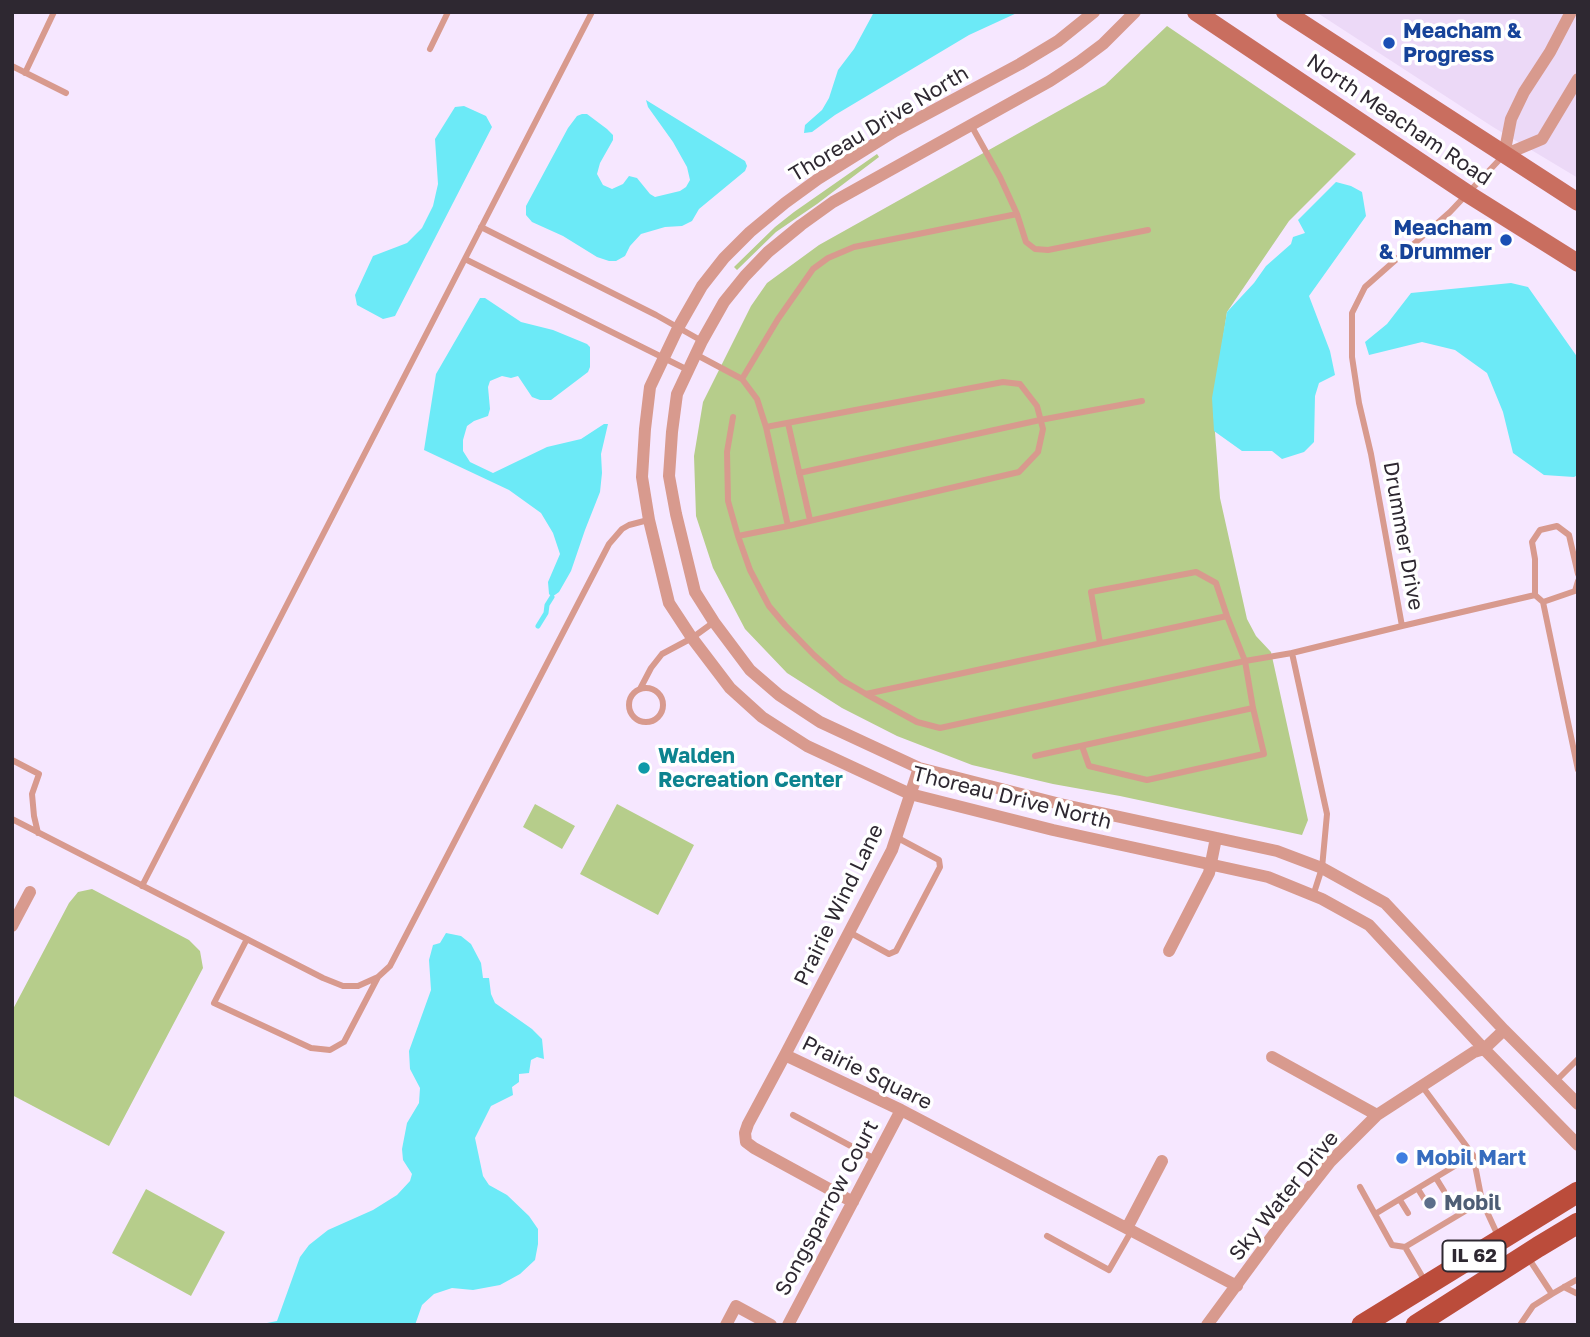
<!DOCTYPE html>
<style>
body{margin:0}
#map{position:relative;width:1590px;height:1337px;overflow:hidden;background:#f6e7ff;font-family:"Golos Text",sans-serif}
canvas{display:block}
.frame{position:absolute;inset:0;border:14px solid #2e2831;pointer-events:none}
</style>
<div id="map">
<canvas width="1590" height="1337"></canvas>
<div class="frame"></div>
</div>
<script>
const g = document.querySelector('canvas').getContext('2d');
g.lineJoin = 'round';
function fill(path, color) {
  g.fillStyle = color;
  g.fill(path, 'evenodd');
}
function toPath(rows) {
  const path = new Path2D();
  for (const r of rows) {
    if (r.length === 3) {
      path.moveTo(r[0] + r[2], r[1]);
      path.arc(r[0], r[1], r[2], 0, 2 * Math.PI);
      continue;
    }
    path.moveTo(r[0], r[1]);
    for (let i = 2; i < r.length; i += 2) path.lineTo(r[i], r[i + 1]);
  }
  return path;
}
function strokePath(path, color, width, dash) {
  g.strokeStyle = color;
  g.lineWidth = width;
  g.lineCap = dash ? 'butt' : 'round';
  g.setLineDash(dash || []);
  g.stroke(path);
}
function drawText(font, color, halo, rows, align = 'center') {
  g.font = font + ' "Golos Text",sans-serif';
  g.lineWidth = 7;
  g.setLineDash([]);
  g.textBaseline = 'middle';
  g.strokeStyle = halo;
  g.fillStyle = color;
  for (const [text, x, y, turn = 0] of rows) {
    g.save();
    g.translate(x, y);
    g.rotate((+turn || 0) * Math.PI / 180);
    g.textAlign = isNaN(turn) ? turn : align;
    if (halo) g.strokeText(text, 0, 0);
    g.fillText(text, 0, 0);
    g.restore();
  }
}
fill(toPath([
 [1316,12,1578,12,1578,178,1493,127]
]), '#ecd9f7');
fill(toPath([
 [1167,26,1356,154,1289,221,1227,312,1213,406,1220,498,1247,619,1256,636,1271,652,1308,820,1302,835,1120,796,1053,784,972,765,897,736,842,708,787,673,745,629,713,568,696,516,694,456,703,402,751,306,767,283,819,245,1105,85],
 [877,154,879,157,817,204,776,232,737,270,734,267,775,227,794,212],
 [535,804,575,826,562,849,523,827],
 [617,804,694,845,658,915,580,874],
 [92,889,189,940,200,951,203,968,109,1146,12,1095,12,1011,69,903,78,892],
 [146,1189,225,1232,191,1296,112,1253]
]), '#b6cd8b');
fill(toPath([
 [874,12,1019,12,969,35,835,115,812,132,804,133,805,125,822,110,829,98,838,70,854,49],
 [646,100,745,161,747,166,745,171,699,209,692,221,682,226,665,227,641,234,630,246,625,256,616,261,609,261,597,257,563,236,532,222,526,215,526,206,568,128,577,116,582,114,587,114,607,129,613,135,613,140,600,163,597,174,603,185,612,189,623,184,629,176,637,178,650,194,655,197,680,191,686,187,690,180,687,167,673,142,648,107],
 [464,106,486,116,492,127,395,316,383,319,357,305,355,295,373,256,407,243,422,228,433,206,438,184,435,139,455,107],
 [1336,182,1351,186,1362,192,1366,216,1309,296,1330,351,1335,375,1319,383,1315,396,1314,442,1304,452,1282,459,1272,451,1242,451,1214,431,1212,398,1227,312,1254,283,1266,266,1291,244,1293,237,1305,233,1298,220],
 [1511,283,1528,287,1578,358,1578,475,1574,477,1544,475,1513,453,1503,412,1487,373,1455,350,1422,342,1369,355,1365,342,1387,324,1411,293],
 [480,298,485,298,521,322,553,330,587,344,590,347,590,367,588,372,551,400,540,400,532,397,518,376,511,378,502,376,490,381,488,387,490,409,488,416,474,421,467,426,463,440,463,451,470,462,493,473,547,447,581,439,604,424,608,424,601,454,602,473,600,492,585,530,571,571,559,592,552,597,549,594,548,582,560,554,553,533,541,513,509,490,424,450,436,374],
 [446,933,461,936,471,944,481,963,483,978,489,978,491,994,495,1003,532,1029,542,1039,544,1059,537,1057,531,1060,529,1073,519,1074,519,1082,512,1087,513,1095,491,1106,475,1138,483,1176,489,1185,507,1195,529,1216,538,1229,538,1244,535,1260,520,1274,500,1285,473,1290,452,1288,434,1294,422,1305,415,1325,265,1325,267,1323,277,1321,300,1257,309,1245,328,1230,373,1210,397,1195,410,1181,412,1174,403,1160,402,1149,407,1123,419,1103,420,1088,410,1069,409,1051,431,990,429,960,433,945,440,943]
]), '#6ceaf7');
strokePath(toPath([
 [538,626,546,613,547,605,552,597]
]), '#6ceaf7', 5);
strokePath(toPath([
 [430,49,448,12],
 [12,66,66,93],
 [25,73,54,12],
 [971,125,1000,177,1017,214],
 [481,227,656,315,702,341],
 [465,259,688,370],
 [695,354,742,379,757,399,766,427,788,526,738,536,728,501,727,452,733,417],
 [742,379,778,319,813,269,828,258,854,247,1017,214,1026,242,1035,249,1048,250,1148,230],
 [788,423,810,520],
 [766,427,1003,382,1020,384,1037,406,1043,429,1038,452,1019,472,788,526],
 [799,473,1040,420,1142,401],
 [738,536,750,570,769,606,785,625,814,655,842,680,866,694,917,722,940,728,1245,661,1292,653],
 [1535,595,1535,559,1532,542,1540,530,1557,526,1569,535,1578,574],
 [1543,602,1575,591,1578,581],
 [1402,626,1535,595,1543,602,1578,770],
 [1100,643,1091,592,1196,572,1216,583,1227,616],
 [646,705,17],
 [640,689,651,668,662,654,692,638,714,622],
 [866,694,1227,616,1245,661,1253,708,1264,754,1147,780,1089,766,1082,746],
 [1035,756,1253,708],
 [12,760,39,774,32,794,34,816,38,833],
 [12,819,323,978,343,986,358,986,378,977,390,966,609,544,622,529,629,525,648,520],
 [142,886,592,12],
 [1313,896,1322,868,1327,814,1292,653,1402,626,1371,454,1359,403,1352,357,1352,313,1365,287,1450,212,1502,157],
 [849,932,889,954,896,951,940,867,939,860,896,837],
 [247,939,214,1003,311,1048,330,1050,344,1042,378,977],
 [1555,1082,1578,1059],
 [1422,1086,1473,1155,1482,1201,1499,1238],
 [793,1115,875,1159],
 [1436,1178,1444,1191],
 [1360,1187,1392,1245,1405,1247,1426,1283],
 [1418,1189,1426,1202],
 [1400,1200,1408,1213],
 [1375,1214,1473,1155],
 [1047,1236,1109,1270,1132,1230],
 [1405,1247,1482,1201],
 [1529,1259,1552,1294,1578,1279],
 [1564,1287,1578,1294],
 [1520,1325,1533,1306,1552,1294]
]), '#d89a8e', 6);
strokePath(toPath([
 [1094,12,1058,41,1020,64,895,131,818,179,785,203,750,232,724,258,702,286,678,328,650,387,645,429,642,477,649,520,669,603,692,638,730,688,762,717,807,746,910,794,1053,830,1268,877,1322,899,1369,925,1484,1049,1578,1145],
 [1135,12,1103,44,1079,62,1050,81,833,202,801,225,768,252,745,276,724,302,702,341,677,394,672,432,669,476,676,514,695,592,714,622,750,670,779,695,820,722,919,768,1060,804,1277,851,1322,868,1385,903,1504,1030,1578,1104],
 [1504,155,1511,119,1524,92,1550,52,1571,12],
 [1504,155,1542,139,1578,79],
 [12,926,30,892],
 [1169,951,1209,873,1216,838],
 [785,1055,901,1110,1237,1286],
 [1272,1057,1377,1115],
 [853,1202,754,1148,746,1142,745,1133,748,1124,785,1055,892,850,919,768],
 [1127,1228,1162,1161],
 [726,1325,736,1306,771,1325],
 [788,1325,901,1110],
 [1207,1325,1282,1223,1330,1162,1377,1115,1474,1052,1484,1049,1504,1030]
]), '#d89a8e', 12);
strokePath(toPath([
 [1196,12,1468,194,1578,263],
 [1285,12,1578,202]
]), '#c96e5f', 18);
strokePath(toPath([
 [1362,1325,1578,1192],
 [1416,1325,1538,1247,1578,1223]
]), '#bb4c3b', 21);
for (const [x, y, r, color] of [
 [1389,43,7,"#1a4fb4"],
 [1506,240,7,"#1a4fb4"],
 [644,768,7,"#0f9aa8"],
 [1402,1158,7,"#3f7fe0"],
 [1430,1203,7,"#5c6f8a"]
]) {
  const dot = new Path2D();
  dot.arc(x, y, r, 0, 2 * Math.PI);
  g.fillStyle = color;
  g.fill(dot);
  strokePath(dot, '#fff', 2.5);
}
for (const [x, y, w] of [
 [1474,1256,63]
]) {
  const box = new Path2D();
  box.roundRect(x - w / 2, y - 15.5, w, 31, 5);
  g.fillStyle = '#fff';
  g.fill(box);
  strokePath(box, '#2e2831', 2);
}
drawText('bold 19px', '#2e2831', null, [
 ["IL 62",1474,1256]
]);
drawText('bold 21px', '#164399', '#fff', [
 ["Meacham &",1403,31],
 ["Progress",1403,55],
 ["Meacham",1492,228,"right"],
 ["& Drummer",1492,252,"right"]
], 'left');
drawText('21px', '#2e2831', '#fff', [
 ["North Meacham Road",1399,120,34],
 ["Thoreau Drive North",879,124,-31],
 ["Drummer Drive",1403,536,80],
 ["Thoreau Drive North",1012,798,14],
 ["Prairie Wind Lane",839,905,-64],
 ["Prairie Square",867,1073,26],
 ["Sky Water Drive",1284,1196,-51],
 ["Songsparrow Court",827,1208,-62]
]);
drawText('bold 21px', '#0d838f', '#fff', [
 ["Walden",658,756],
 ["Recreation Center",658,780]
], 'left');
drawText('bold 21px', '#366cbe', '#fff', [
 ["Mobil Mart",1416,1158]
], 'left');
drawText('bold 21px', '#4e5e75', '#fff', [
 ["Mobil",1444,1203]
], 'left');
</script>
